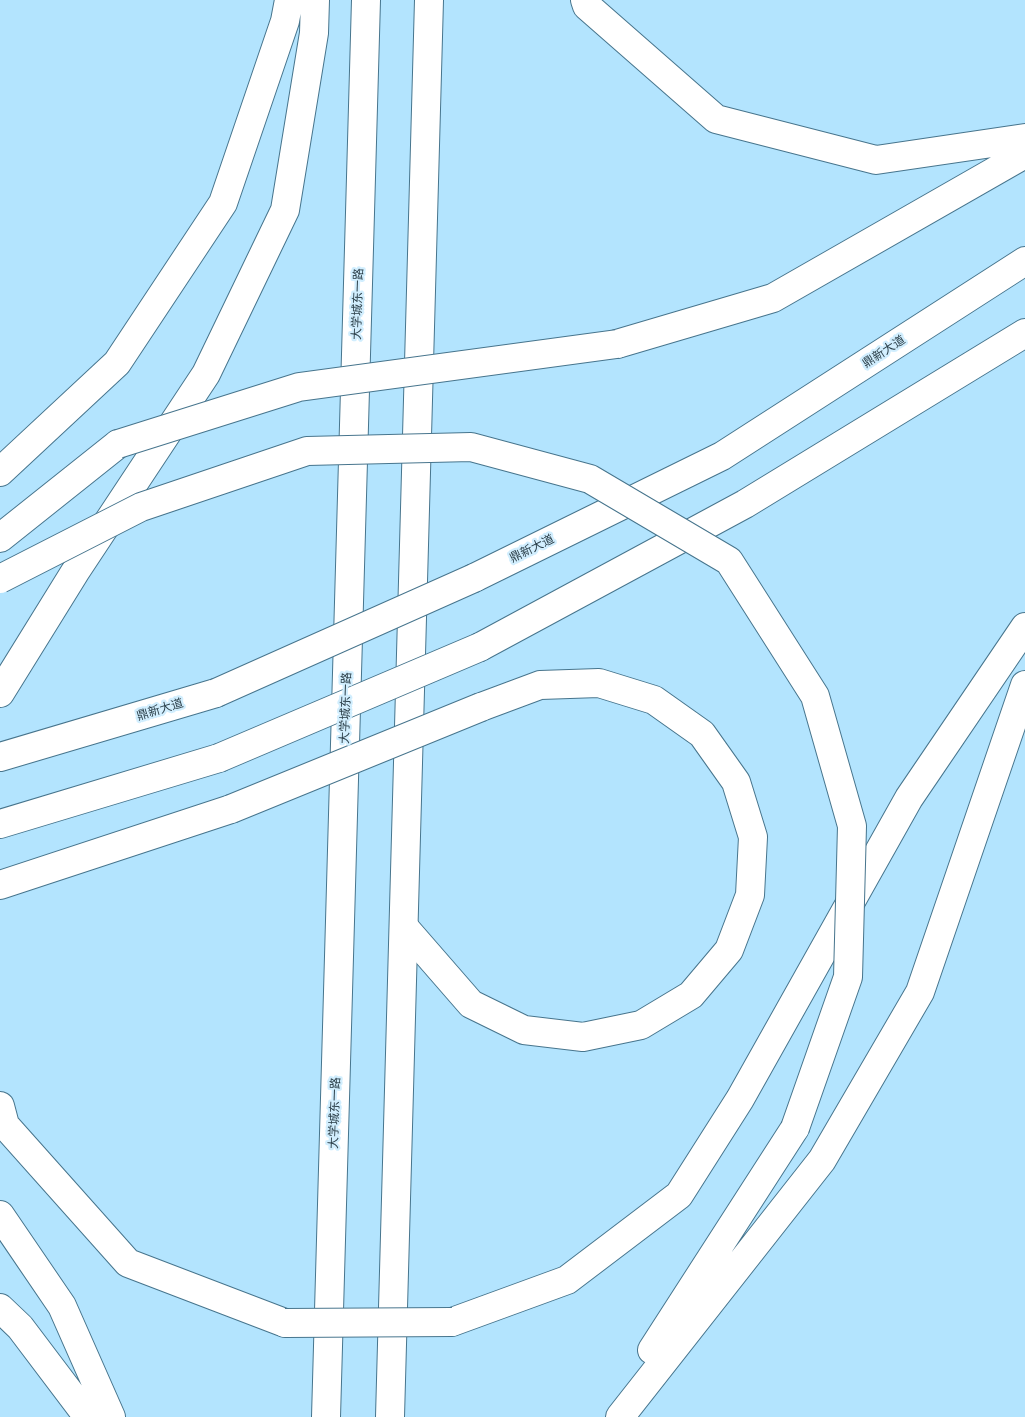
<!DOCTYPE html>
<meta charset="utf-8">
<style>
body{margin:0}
canvas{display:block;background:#b3e4fe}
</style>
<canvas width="1025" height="1417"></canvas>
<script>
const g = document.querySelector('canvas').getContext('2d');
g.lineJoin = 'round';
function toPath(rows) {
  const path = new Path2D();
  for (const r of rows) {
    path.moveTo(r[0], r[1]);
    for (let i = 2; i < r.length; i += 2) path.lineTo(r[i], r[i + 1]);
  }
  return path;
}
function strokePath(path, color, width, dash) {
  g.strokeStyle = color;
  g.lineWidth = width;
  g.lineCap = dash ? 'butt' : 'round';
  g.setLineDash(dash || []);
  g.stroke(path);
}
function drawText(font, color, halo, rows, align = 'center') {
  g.font = font + ' "Open Sans","Noto Sans SC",sans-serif';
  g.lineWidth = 4.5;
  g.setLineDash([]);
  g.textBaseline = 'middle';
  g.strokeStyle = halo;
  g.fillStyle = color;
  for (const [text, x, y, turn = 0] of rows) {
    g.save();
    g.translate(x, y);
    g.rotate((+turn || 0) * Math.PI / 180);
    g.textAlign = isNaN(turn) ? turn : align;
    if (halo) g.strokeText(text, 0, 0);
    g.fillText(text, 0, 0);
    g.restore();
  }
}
const primary = toPath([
 [326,1417,366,0],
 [390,1417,429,0]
]);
const trunk = toPath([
 [585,0,587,6,716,119,876,160,1025,138],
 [617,344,773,298,1025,154],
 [0,472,117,363,223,203,285,21,289,0],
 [0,538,118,444],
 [474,578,722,456,1025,261],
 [480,647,745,504,1025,333],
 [0,693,75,572,206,374,285,210,314,33,315,0],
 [0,757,216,693],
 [0,824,219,758],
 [0,885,231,809],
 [404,927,471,1004,524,1030,583,1037,641,1025,691,995,729,950,750,895,753,837,736,782,702,734,654,700,599,683,540,685,481,707],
 [0,1106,5,1125,128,1263,285,1323],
 [0,1215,62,1306,111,1417],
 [0,1308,20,1327,88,1417],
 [452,1322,567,1280,679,1195,740,1099,909,798,1025,627],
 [652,1350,795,1128],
 [620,1417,822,1160,920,992,1025,685]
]);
strokePath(primary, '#47758d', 30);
strokePath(trunk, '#47758d', 30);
strokePath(primary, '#fff', 28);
strokePath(trunk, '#fff', 28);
const trunkBridge = toPath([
 [118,444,299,387,617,344],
 [0,579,141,507,307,451,471,447,590,479,729,561,815,696,852,826,848,977,795,1128],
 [216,693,474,578],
 [219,758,480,647],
 [231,809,481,707],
 [285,1323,452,1322]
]);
strokePath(trunkBridge, '#47758d', 30, []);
strokePath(trunkBridge, '#fff', 28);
drawText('12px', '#2b3f49', '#d1eefe', [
 ["大学城东一路",358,304,-88],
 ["鼎新大道",884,352,-33],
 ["鼎新大道",532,549,-26],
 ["大学城东一路",346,708,-88],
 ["鼎新大道",160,710,-17],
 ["大学城东一路",335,1113,-88]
]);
</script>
